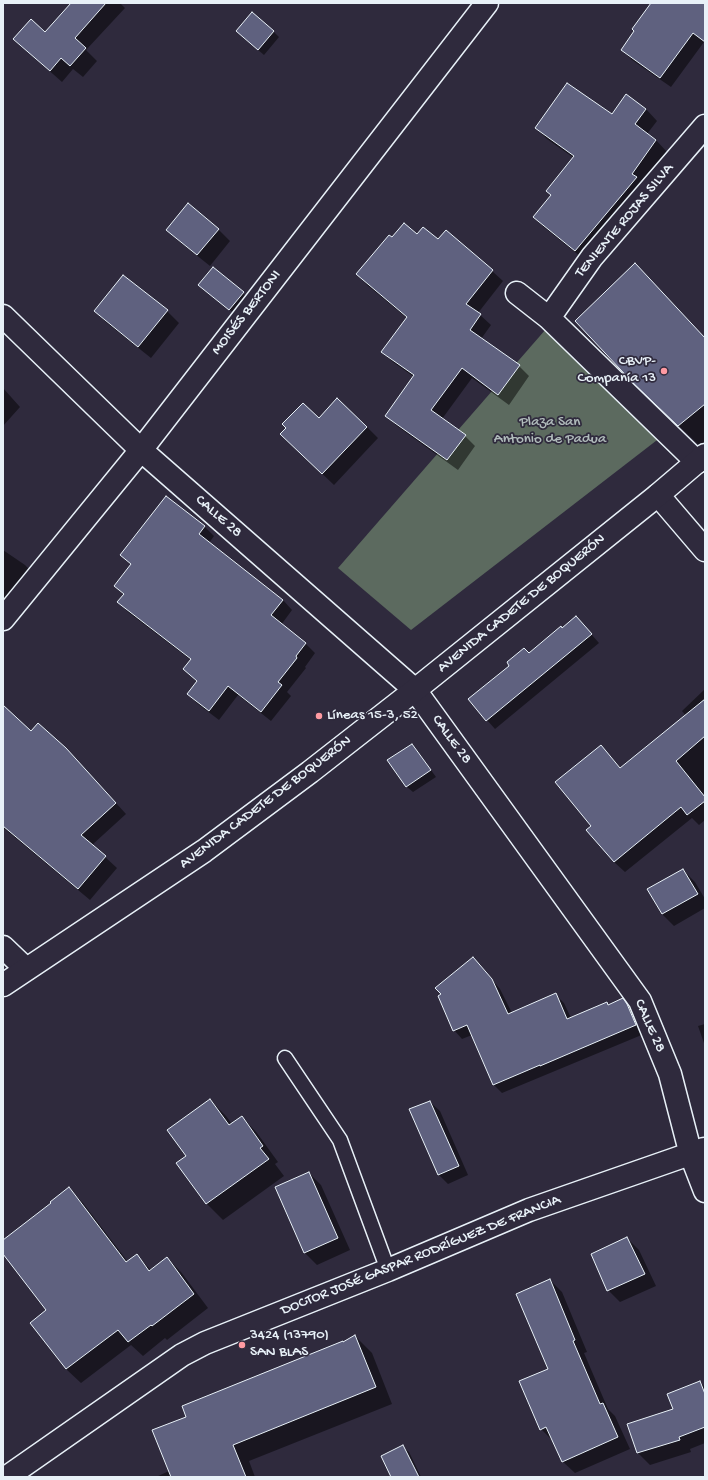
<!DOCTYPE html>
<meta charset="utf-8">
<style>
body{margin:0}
#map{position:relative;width:708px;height:1480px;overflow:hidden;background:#2f2a3d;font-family:"Gochi Hand",sans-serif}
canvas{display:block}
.frame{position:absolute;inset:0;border:4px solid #e8f1f8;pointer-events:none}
</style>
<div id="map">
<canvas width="708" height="1480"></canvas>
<div class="frame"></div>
</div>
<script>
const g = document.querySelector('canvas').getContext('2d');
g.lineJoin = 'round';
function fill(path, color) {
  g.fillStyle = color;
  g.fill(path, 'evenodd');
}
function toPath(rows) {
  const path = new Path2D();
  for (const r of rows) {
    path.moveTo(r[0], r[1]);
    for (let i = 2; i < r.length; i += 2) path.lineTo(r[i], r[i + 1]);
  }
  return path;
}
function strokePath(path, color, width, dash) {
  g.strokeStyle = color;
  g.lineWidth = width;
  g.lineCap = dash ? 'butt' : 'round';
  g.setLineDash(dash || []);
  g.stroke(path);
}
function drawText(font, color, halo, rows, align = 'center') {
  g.font = font + ' "Gochi Hand",sans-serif';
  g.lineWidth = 3.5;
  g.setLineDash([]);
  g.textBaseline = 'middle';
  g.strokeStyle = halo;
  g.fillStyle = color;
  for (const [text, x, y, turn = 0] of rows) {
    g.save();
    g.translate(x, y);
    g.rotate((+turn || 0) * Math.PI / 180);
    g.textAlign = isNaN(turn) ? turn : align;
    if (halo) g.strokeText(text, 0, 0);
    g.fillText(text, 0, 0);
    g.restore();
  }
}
fill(toPath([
 [546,329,661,437,411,630,338,568]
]), '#5c6a5f');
fill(toPath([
 [73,3,120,3,125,8,86,50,97,61,83,77,73,69,62,82,27,51,45,33],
 [652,3,705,3,705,43,704,42,671,87,632,60,622,50],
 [273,31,279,37,264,55,243,37],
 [646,109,657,121,647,134,656,140,667,152,586,261,545,228,534,217,552,195,574,158,547,139,536,128],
 [218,229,230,241,210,266,180,242,168,230],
 [417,236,438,241,492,271,503,281,478,313,491,325,481,339,519,366,529,376,509,405,472,378,442,419,465,436,475,446,458,470,397,426,387,416,414,377,393,362,382,352,407,318,367,285,357,274,393,239],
 [213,269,250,299,236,315,200,285],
 [95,311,167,311,179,323,151,358,107,323],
 [705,338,705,443,701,447,658,406],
 [3,388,20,407,3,426],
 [319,420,367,427,378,438,334,485,292,445],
 [204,526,214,536,209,543,283,600,292,610,281,625,305,643,315,653,305,667,306,668,287,692,291,696,271,721,238,695,219,720,198,704,188,694,197,682,184,669,191,660,128,612,119,602,124,595,115,586,132,565,121,555],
 [3,550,25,565,37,577,3,624],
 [576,617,599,643,495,729,487,720,529,654],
 [705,689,705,820,699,825,692,818,625,872,614,862,592,826,601,746,621,768,686,716,682,711],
 [3,719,32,732,77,760,126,814,92,845,117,868,90,900,5,829,3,831],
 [411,745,417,751,436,777,413,792,407,787,389,761],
 [683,870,695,882,705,899,705,908,674,926,662,914],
 [473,958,500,989,512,1013,555,994,564,1003,571,1018,606,1003,609,1005,623,1000,631,1008,644,1034,502,1093,493,1084,472,1035,462,1039,454,1030],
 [705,1024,705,1046,698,1026],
 [210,1100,226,1116,232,1124,242,1117,257,1133,278,1162,275,1164,284,1176,223,1220,207,1204,177,1163,187,1156],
 [430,1102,440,1111,468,1175,448,1184,438,1174],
 [309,1173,321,1185,350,1250,317,1265,305,1253,276,1188],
 [69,1189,83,1203,128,1262,137,1256,152,1271,167,1258,181,1272,208,1308,167,1340,165,1338,143,1356,131,1345,81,1383,66,1369,48,1310,3,1252,3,1241,53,1203],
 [627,1238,639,1250,656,1286,620,1302,608,1290],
 [550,1280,562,1292,587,1352,584,1353,608,1409,615,1416,630,1449,575,1473,562,1461,554,1442,541,1429,549,1370],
 [355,1336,372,1353,392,1404,249,1461,255,1477,156,1477,169,1471,187,1417],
 [700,1382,705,1387,705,1443,690,1449,691,1452,650,1465,638,1453,629,1424,674,1409],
 [403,1447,409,1452,421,1477,392,1477]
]), '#0007');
const building = toPath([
 [71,3,106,3,75,38,86,48,70,66,61,58,50,71,13,39,31,19,45,32,71,3],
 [651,3,705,3,705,42,693,33,660,78,621,50,634,31,632,29,651,3],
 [252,12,274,31,258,50,236,31,252,12],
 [567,83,612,114,626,94,646,109,635,124,656,140,632,174,637,177,575,251,533,217,551,195,546,191,574,156,535,128,567,83],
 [188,203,219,229,197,255,166,230,188,203],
 [404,223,417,234,423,227,438,239,446,230,493,270,466,304,481,314,470,330,520,365,498,395,462,368,431,410,466,435,447,460,385,416,414,375,381,352,407,317,356,274,389,235,392,237,404,223],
 [635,263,705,338,705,404,678,426,635,385,575,321,635,263],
 [213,267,244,292,229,310,198,285,213,267],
 [123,275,168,310,138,347,94,311,123,275],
 [337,398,367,427,322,474,280,434,286,428,282,424,303,403,319,418,337,398],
 [166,496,205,526,199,534,283,600,271,615,306,643,296,656,297,658,278,682,282,685,261,712,228,686,209,711,187,694,197,681,183,669,191,659,117,602,124,594,114,586,131,564,120,555,166,496],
 [576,616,592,634,486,721,468,699,509,666,507,662,524,648,529,653,561,626,562,628,576,616],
 [705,699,705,736,676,761,705,797,705,801,687,815,681,807,614,862,586,830,591,826,555,782,601,745,620,768,705,699],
 [3,705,31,731,38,723,66,748,116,803,81,835,106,856,78,889,3,826,3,705],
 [412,744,431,770,406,787,387,760,412,744],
 [683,869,698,894,662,914,647,889,683,869],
 [473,957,492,979,508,1014,556,993,567,1019,607,1002,608,1005,623,998,627,1004,636,1025,540,1066,540,1065,493,1085,467,1025,453,1031,438,996,441,994,435,988,473,957],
 [210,1099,229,1125,242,1116,263,1146,260,1148,269,1159,206,1204,176,1163,186,1156,167,1130,210,1099],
 [430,1101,459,1166,438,1175,409,1109,430,1101],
 [309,1172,338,1238,304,1253,275,1187,309,1172],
 [69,1187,126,1262,137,1254,149,1271,167,1257,194,1294,152,1326,151,1325,128,1342,118,1330,66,1369,30,1323,46,1310,3,1254,3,1240,51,1203,50,1202,69,1187],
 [627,1237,645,1274,607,1291,591,1254,627,1237],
 [550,1279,575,1340,573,1341,600,1404,603,1403,618,1437,562,1462,546,1427,540,1430,519,1381,548,1369,516,1294,550,1279],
 [355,1335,376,1387,233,1445,246,1477,171,1477,152,1430,186,1417,182,1406,343,1341,343,1342,355,1335],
 [700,1381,705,1394,705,1427,679,1437,680,1440,637,1453,627,1424,673,1409,667,1394,700,1381],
 [403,1445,419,1477,391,1477,381,1456,403,1445]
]);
fill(building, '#5f617f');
strokePath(building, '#e8f1f8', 1);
const service = toPath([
 [285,1058,340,1140,388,1270]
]);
const minor = toPath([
 [517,293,549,318,697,462],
 [3,316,141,450,415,690,640,1001,670,1074,691,1155,705,1191],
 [549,318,592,257,705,126],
 [658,495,705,550],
 [3,619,141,450,487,3],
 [3,947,26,969],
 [7,1477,182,1355,205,1343,388,1270,529,1210,704,1149]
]);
const secondary = toPath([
 [3,985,204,851,310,772,415,690,658,495,705,455]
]);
strokePath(service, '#e8f1f8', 17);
strokePath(minor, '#e8f1f8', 25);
strokePath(secondary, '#e8f1f8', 25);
strokePath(service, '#2f2a3d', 14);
strokePath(minor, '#2f2a3d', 22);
strokePath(secondary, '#2f2a3d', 22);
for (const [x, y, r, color] of [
 [664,371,4,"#ff9aa2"],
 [319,716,4,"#ff9aa2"],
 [242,1345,4,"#ff9aa2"]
]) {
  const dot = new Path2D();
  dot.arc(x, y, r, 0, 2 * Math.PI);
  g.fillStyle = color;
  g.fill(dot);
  strokePath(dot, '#2f2a3d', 1.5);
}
drawText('15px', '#e8f1f8', '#2f2a3d', [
 ["TENIENTE ROJAS SILVA",625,221,-50],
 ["MOISÉS BERTONI",247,313,-52],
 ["CALLE 28",218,517,41],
 ["AVENIDA CADETE DE BOQUERÓN",522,604,-39],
 ["CALLE 28",451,740,54],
 ["AVENIDA CADETE DE BOQUERÓN",266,803,-37],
 ["CALLE 28",649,1026,66],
 ["DOCTOR JOSÉ GASPAR RODRÍGUEZ DE FRANCIA",421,1256,-22]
]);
drawText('15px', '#e8f1f8', '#2f2a3d', [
 ["CBVP-",656,362,"right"],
 ["Companía 13",656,379,"right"],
 ["Líneas 15-3, 52",327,716],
 ["3424 (13790)",250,1336],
 ["SAN BLAS",250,1353]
], 'left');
drawText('15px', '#b0bbbb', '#2f2a3d', [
 ["Plaza San",550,423],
 ["Antonio de Padua",550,440]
]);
</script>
